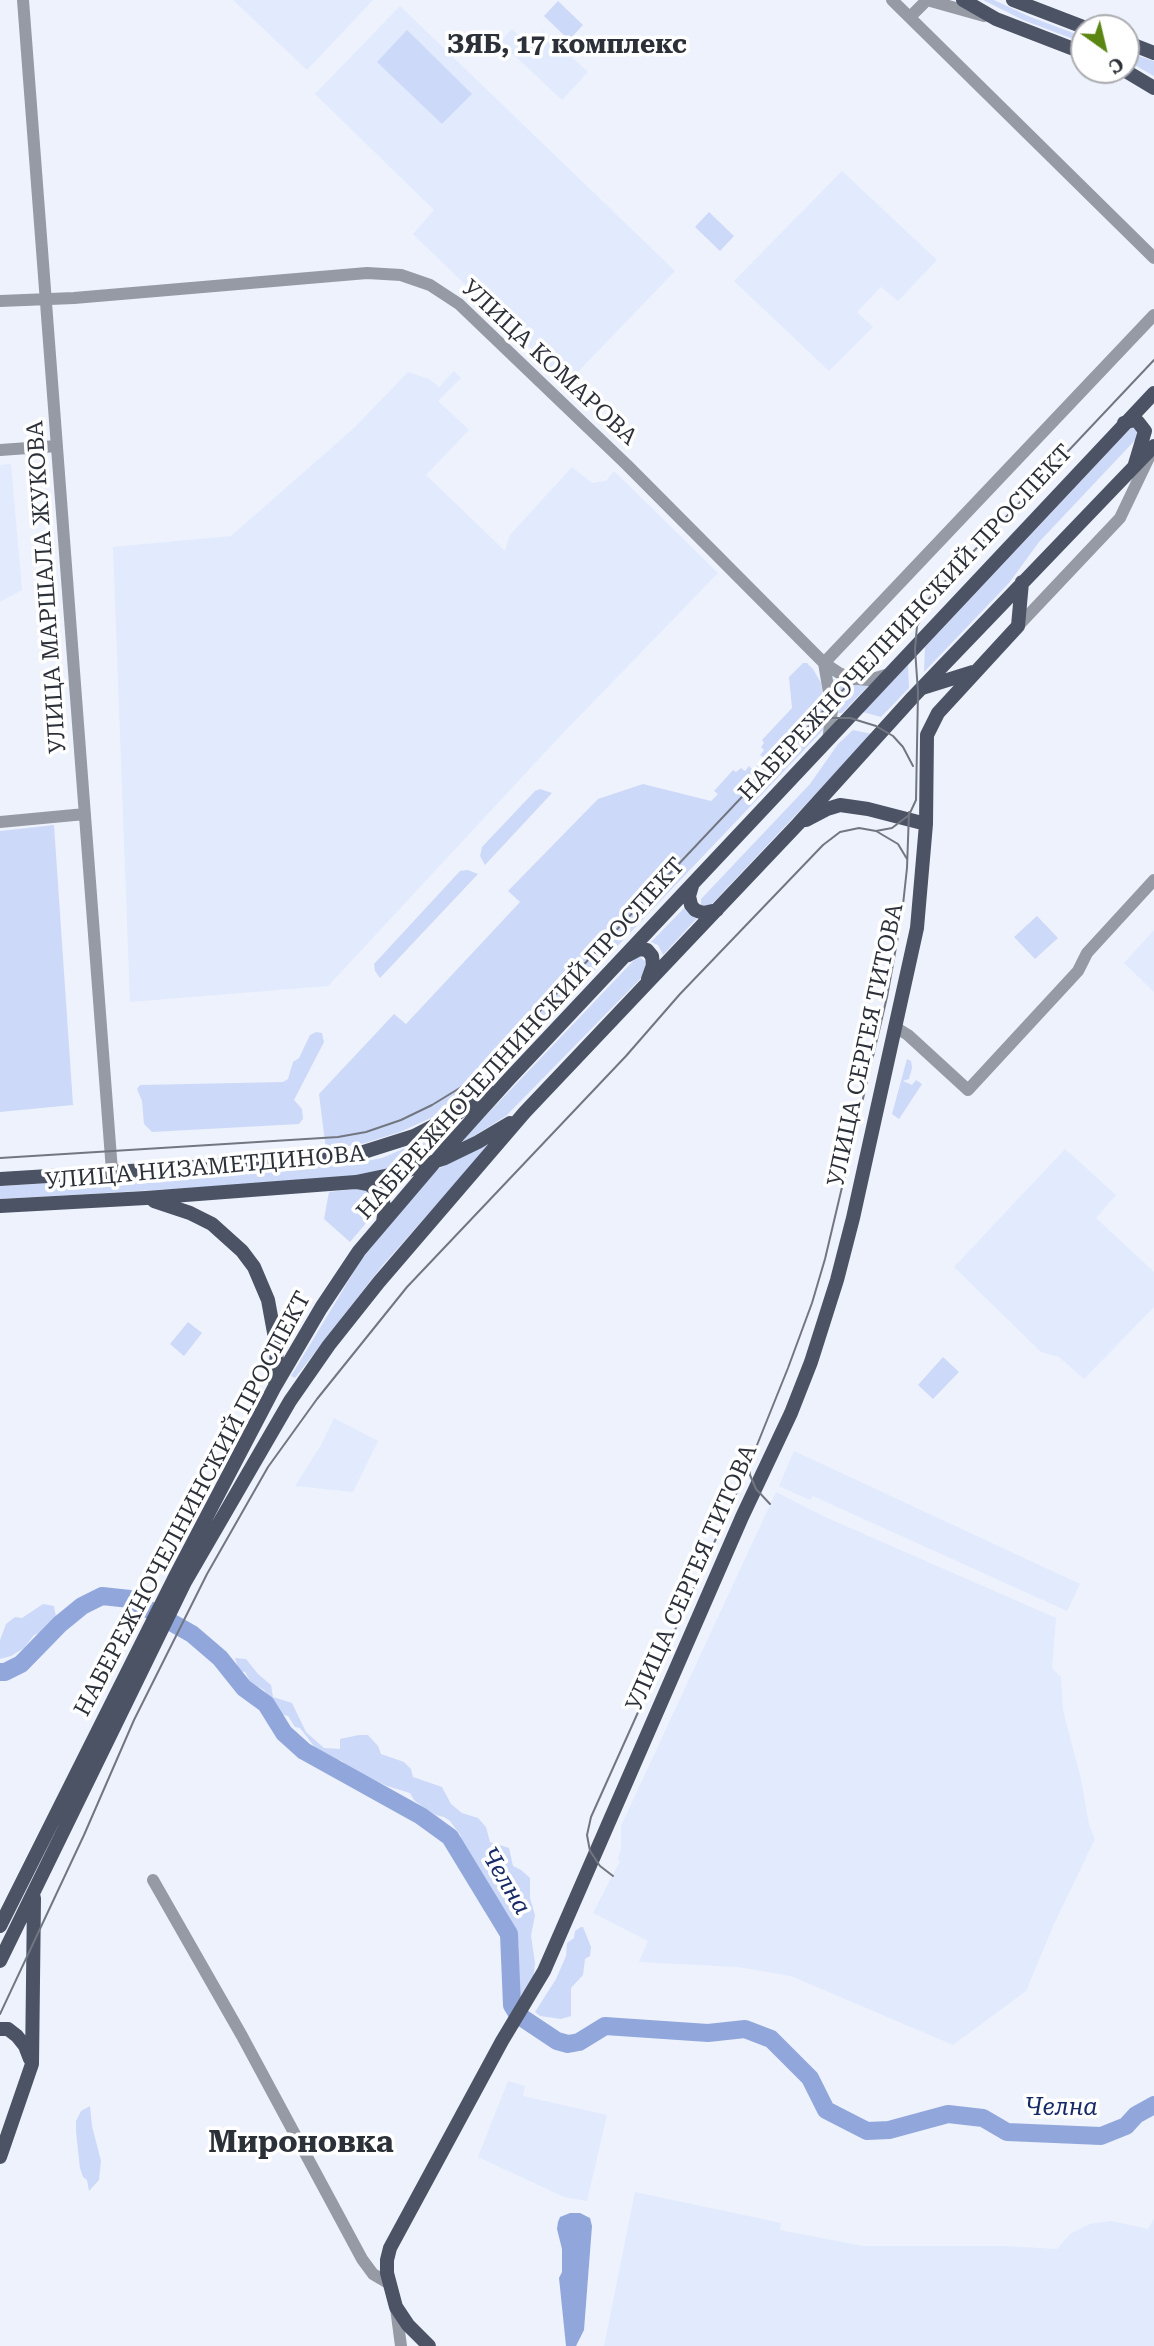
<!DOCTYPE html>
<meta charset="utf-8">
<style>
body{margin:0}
#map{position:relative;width:1154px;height:2346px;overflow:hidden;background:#eef2fc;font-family:"Roboto Serif",serif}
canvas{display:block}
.north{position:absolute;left:1070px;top:14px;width:70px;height:70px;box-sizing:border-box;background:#fff;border:2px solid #abacb0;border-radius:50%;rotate:146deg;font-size:19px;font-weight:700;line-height:28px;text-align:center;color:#2c3039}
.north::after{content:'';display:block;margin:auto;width:24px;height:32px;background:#5b8613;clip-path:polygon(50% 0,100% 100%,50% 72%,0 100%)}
</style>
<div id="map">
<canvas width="1154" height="2346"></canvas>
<div class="north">С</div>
</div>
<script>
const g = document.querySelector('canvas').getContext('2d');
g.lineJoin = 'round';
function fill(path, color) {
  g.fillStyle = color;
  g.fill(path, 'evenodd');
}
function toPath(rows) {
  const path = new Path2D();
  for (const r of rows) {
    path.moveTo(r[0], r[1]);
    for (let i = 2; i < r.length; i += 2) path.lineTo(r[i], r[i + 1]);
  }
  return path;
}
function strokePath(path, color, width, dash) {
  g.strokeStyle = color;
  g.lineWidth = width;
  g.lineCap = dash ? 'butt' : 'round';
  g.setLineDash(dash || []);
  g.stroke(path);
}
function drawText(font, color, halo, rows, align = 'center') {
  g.font = font + ' "Roboto Serif",serif';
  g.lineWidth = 7;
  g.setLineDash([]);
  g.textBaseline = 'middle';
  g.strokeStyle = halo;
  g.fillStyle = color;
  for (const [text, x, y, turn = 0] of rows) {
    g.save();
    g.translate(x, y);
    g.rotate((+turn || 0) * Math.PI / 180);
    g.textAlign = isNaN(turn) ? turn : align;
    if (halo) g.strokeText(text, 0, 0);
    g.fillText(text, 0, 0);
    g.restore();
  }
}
fill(toPath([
 [233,0,373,0,307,70],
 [400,6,675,271,567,383,413,234,434,210,315,94],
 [512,29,529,46,543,31,588,72,562,100,500,42],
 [842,171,937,260,898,301,881,287,857,312,873,327,829,371,734,281],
 [454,371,461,378,438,401,469,430,426,475,505,551,510,535,572,467,592,483,606,481,614,471,718,573,563,733,328,986,130,1002,113,547,231,536,354,428,408,372,429,379,439,387],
 [11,464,22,590,0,602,0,465],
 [1154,930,1154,992,1124,963],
 [1065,1149,1116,1195,1096,1218,1154,1272,1154,1307,1084,1379,1059,1357,1041,1352,954,1267],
 [334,1418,378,1441,353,1492,295,1486,321,1445],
 [794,1451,1080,1584,1067,1611,813,1496,810,1500,779,1486],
 [776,1492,825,1517,1056,1618,1052,1668,1061,1677,1063,1711,1081,1779,1089,1825,1095,1839,1054,1924,1026,1991,953,2045,791,1976,738,1967,639,1962,648,1941,593,1913,620,1861,618,1859,621,1849,621,1826],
 [508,2081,525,2086,523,2096,607,2115,587,2201,564,2197,478,2157],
 [635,2192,781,2223,780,2230,863,2246,1006,2246,1057,2249,1070,2234,1090,2224,1111,2221,1148,2229,1154,2219,1154,2346,604,2346]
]), '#e2eafe');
fill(toPath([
 [983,0,994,0,1028,16,1084,37,1084,43,1023,20],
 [558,1,583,25,569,40,544,16],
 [407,30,472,94,442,124,377,62],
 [1126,52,1154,61,1154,76,1126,60],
 [709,212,734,236,720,251,695,227],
 [1132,427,1136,428,1139,436,1039,542,1009,583,924,672,925,647],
 [803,663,807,663,813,669,821,683,826,714,824,729,509,1060,490,1079,463,1099,433,1117,400,1132,365,1143,326,1150,319,1094,394,1014,406,1024,520,902,508,891,598,799,643,784,711,801,718,794,714,791,733,770,736,772,741,768,745,771,749,766,753,770,764,758,760,755,764,750,761,747,764,743,762,740,792,708,789,677],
 [908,665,909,688,881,717,863,712],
 [833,679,858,686,870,684,842,713,837,713,836,693],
 [853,730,872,734,708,908,701,905,701,899,810,784,838,744],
 [540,789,552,793,485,865,480,856,482,847,535,791],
 [54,825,73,1105,0,1112,0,831],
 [468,870,478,874,380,978,375,971,374,964,460,871],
 [687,905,699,916,663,955,658,945,651,942],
 [1037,916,1058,938,1035,959,1014,937],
 [637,957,640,957,647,963,648,971,506,1116,456,1147],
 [316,1032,322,1033,324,1042,294,1100,302,1109,303,1119,299,1124,152,1132,144,1124,142,1101,137,1089,140,1085,283,1082,288,1079,293,1062,299,1058,310,1035],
 [907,1059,911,1061,912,1068,909,1079,903,1081,912,1085,916,1080,922,1084,899,1119,892,1114],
 [443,1132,421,1161,394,1169,329,1180,0,1199,0,1186,347,1165,382,1158],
 [493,1141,382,1266,295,1378,291,1376,361,1260,434,1171],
 [361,1188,373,1192,378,1204,378,1209,350,1242,324,1219,329,1192],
 [188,1322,202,1333,184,1356,170,1344],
 [943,1357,959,1372,933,1399,918,1385],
 [43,1604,54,1606,57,1622,48,1629,34,1635,24,1648,11,1656,0,1659,0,1640,6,1624,15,1617,22,1618],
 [235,1658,246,1659,258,1674,271,1685,273,1697,292,1703,306,1732,324,1748,340,1749,340,1739,359,1735,368,1735,378,1746,381,1754,404,1762,411,1769,413,1777,442,1787,451,1804,462,1813,478,1818,486,1827,490,1842,509,1848,513,1866,521,1870,530,1878,530,1898,535,1915,531,1936,535,1963,533,1982,528,1993,519,1995,518,1988,516,1955,519,1947,516,1933,484,1878,460,1846,461,1836,450,1821,444,1817,436,1815,423,1807,414,1800,410,1793,387,1786,349,1768,342,1761,327,1757,317,1750,300,1728,295,1727,288,1716,279,1714,264,1690,251,1683,245,1672,239,1671],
 [581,1927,583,1927,591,1947,590,1956,585,1959,583,1975,571,1988,571,2016,561,2019,540,2016,535,2012,556,1979,566,1956,567,1943,574,1938,575,1931],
 [90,2106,92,2126,101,2161,99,2180,89,2191,87,2180,83,2177,80,2168,76,2132,76,2121,81,2111]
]), '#ccd9f8');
fill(toPath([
 [570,2213,580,2213,590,2218,592,2226,584,2330,576,2346,566,2346,559,2278,562,2272,562,2249,557,2229,558,2222,560,2217]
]), '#91a7dc');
strokePath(toPath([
 [0,1672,5,1672,21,1664,60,1624,82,1606,102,1596,130,1599,192,1634,220,1658,244,1688,266,1704,284,1733,304,1751,421,1816,450,1837,509,1934,512,2005,518,2015,557,2041,568,2044,579,2042,605,2026,708,2033,745,2029,771,2039,810,2078,826,2110,867,2131,889,2130,948,2114,983,2118,1007,2132,1101,2136,1126,2126,1136,2115,1154,2105]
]), '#91a7dc', 18);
strokePath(toPath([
 [23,0,112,1171],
 [892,0,1154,258],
 [910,17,927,0,984,16],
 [0,301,74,298,367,273,401,275,430,285,459,304,627,465,824,663,839,673,854,679,869,680,889,674],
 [0,450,57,446],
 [1018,626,1120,518,1151,453],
 [824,663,1154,315],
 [824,663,832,710,828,741],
 [0,822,85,814],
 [895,1027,908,1035,968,1090,1078,971,1087,953,1154,880],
 [153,1880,242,2036,362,2259,373,2274,390,2284],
 [396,2308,401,2346]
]), '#969aa5', 12);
strokePath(toPath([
 [963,0,996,19,1084,53],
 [1013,0,1086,28],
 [1126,42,1154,53],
 [1124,70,1154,88],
 [1124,423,1133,420,1138,422,1145,431,1135,464],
 [922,688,973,672],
 [806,820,827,809,840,805,868,809,926,824],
 [692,886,689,896,691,905,695,910,703,913,717,910],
 [628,955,639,949,647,950,652,956,653,965,648,979],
 [0,1179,323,1159,351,1156,414,1136,455,1115,490,1092],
 [357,1182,368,1184,380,1192,385,1209,383,1222],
 [154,1201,190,1213,212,1224,242,1251,254,1267,268,1300,277,1349,275,1382],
 [0,1206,146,1198,356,1182,399,1173,445,1158,478,1142,510,1123],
 [0,1926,175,1577,274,1388,321,1308,359,1251,445,1150,509,1079,1154,393],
 [0,1961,185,1582,290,1401,329,1345,379,1282,525,1112,798,824,913,697,1154,446],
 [0,2029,8,2029,17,2036,25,2046,30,2059],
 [0,2157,32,2064,34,1898],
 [429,2346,408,2325,396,2307,387,2273,387,2260,390,2248,502,2041,544,1971,742,1517,791,1413,811,1362,837,1280,853,1218,917,928,926,824,927,735,938,713,1018,626,1022,582]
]), '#4c5365', 14);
strokePath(toPath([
 [813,725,832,718,850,718,876,726,893,736,903,747,913,766],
 [876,831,898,844,907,859],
 [0,1158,338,1137,366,1132,401,1120,432,1105,463,1086,491,1063,1154,360],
 [749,1465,750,1475,756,1489,770,1504],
 [613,1876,600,1866,590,1851,587,1835,591,1817,749,1465,788,1368,812,1303,825,1259,887,997,902,914,907,868,909,812],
 [0,2014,84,1835,134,1720,207,1574,268,1467,317,1399,407,1287,626,1056,680,994,823,845,840,832,859,828,876,831,892,828,909,815,916,800,918,692,915,649,917,626,925,612]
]), '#727680', 2);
drawText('23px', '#2c3039', '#fff', [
 ["УЛИЦА КОМАРОВА",549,363,43],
 ["УЛИЦА МАРШАЛА ЖУКОВА",47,587,-94],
 ["НАБЕРЕЖНОЧЕЛНИНСКИЙ ПРОСПЕКТ",906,623,-47],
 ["НАБЕРЕЖНОЧЕЛНИНСКИЙ ПРОСПЕКТ",521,1039,-48],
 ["УЛИЦА СЕРГЕЯ ТИТОВА",866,1045,-78],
 ["УЛИЦА НИЗАМЕТДИНОВА",205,1168,-5],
 ["НАБЕРЕЖНОЧЕЛНИНСКИЙ ПРОСПЕКТ",193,1504,-62],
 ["УЛИЦА СЕРГЕЯ ТИТОВА",692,1578,-66]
]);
drawText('italic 24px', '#172a68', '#fff', [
 ["Челна",505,1881,59],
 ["Челна",1061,2108]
]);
drawText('bold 26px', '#2c3039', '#fff', [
 ["ЗЯБ, 17 комплекс",567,45]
]);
drawText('bold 30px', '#2c3039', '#fff', [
 ["Мироновка",301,2143]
]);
</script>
